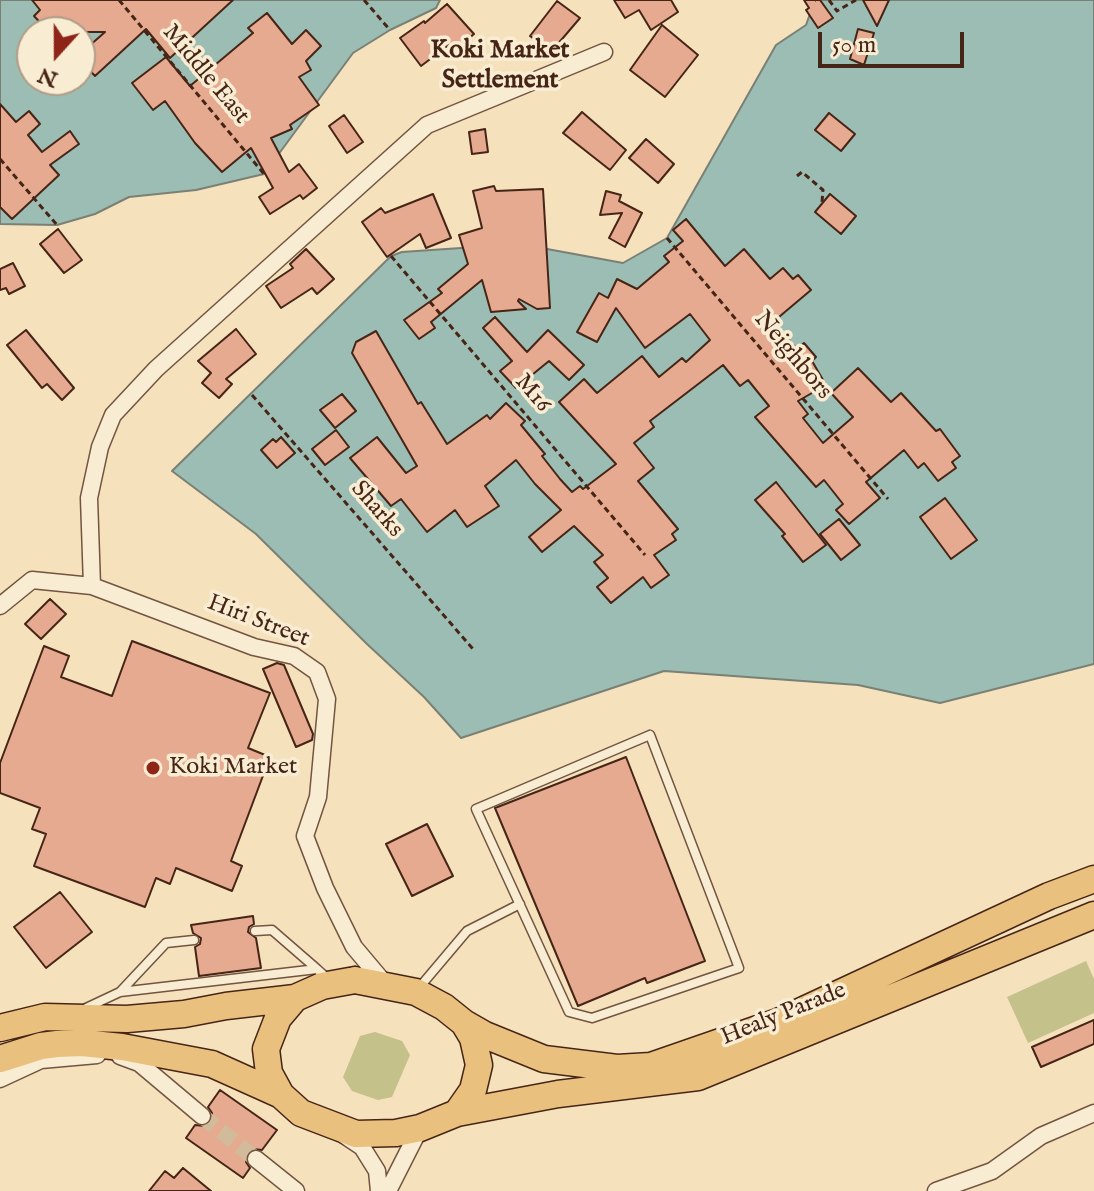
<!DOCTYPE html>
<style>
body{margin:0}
#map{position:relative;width:1094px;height:1191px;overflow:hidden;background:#f5e1bb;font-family:"IM FELL English",serif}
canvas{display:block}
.north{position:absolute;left:16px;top:16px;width:80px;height:80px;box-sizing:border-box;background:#f8ecd3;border:2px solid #b19c88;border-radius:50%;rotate:201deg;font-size:22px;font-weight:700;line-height:32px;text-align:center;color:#462517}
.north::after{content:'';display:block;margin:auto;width:28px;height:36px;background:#8f2418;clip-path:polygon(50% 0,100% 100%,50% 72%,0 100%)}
.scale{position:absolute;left:818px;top:32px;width:146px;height:36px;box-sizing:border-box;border:4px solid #462517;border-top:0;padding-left:10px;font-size:24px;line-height:28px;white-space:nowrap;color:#462517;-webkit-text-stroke:6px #f8ecd3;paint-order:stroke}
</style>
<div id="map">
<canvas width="1094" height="1191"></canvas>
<div class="north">N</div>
<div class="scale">50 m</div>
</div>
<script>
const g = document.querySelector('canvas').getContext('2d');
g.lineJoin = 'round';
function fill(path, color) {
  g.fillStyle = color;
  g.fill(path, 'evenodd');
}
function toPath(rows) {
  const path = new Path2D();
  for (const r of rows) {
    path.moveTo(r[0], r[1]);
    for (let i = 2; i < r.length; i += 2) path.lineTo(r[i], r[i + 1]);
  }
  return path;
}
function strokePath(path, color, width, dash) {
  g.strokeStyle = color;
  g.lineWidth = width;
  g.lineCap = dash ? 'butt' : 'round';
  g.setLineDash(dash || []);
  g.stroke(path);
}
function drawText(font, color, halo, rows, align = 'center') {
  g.font = font + ' "IM FELL English",serif';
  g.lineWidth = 7;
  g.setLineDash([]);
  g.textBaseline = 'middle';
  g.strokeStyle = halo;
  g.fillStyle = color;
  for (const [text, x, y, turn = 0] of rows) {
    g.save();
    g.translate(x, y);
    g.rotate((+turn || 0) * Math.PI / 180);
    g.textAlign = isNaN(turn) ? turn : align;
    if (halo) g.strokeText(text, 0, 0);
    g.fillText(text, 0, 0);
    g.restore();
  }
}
fill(toPath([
 [1086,961,1094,979,1094,1013,1028,1043,1007,997],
 [375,1032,402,1041,410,1055,392,1097,378,1100,352,1091,343,1077,360,1036]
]), '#c4c18b');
const water = toPath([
 [0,0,440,0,436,8,390,30,353,53,264,174,196,190,129,197,95,214,57,225,0,224,0,0],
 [32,32,80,32,80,80,32,80,32,32],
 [815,0,1094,0,1094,664,940,703,858,685,664,671,461,738,424,697,367,644,256,534,172,471,391,256,402,252,520,244,623,263,667,238,776,45,806,25,815,0]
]);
fill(water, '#9cbdb3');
strokePath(water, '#7a8075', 2);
const building = toPath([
 [32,0,233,0,170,58,146,29,95,76,80,60,80,54,105,32,49,32,34,16,40,10,32,0],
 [614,0,671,0,678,12,651,30,639,10,625,18,614,0],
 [804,0,820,0,833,18,818,28,806,10,809,8,804,0],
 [863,0,889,0,877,26,863,0],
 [557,1,580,18,551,52,530,36,557,1],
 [447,4,474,34,454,51,449,45,421,66,400,38,424,21,425,23,447,4],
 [267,13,292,44,306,30,321,46,306,61,311,70,299,77,319,105,290,125,292,129,271,138,289,172,299,164,317,188,303,199,300,195,270,214,259,197,273,188,251,148,222,172,195,143,165,101,153,110,132,83,166,57,190,86,253,33,248,28,267,13],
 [662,25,698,55,665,97,630,70,662,25],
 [858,29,874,33,864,65,850,59,858,29],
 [0,104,16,122,29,111,40,124,28,135,42,152,70,131,79,144,50,165,59,175,12,219,0,207,0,104],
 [582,112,626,150,610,170,563,133,582,112],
 [829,113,855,134,841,151,815,130,829,113],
 [344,115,363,142,347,153,329,126,344,115],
 [485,129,488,152,472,154,469,132,485,129],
 [646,139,674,164,658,183,629,158,646,139],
 [494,186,496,191,543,189,550,308,537,309,519,299,518,301,526,309,491,312,482,280,431,322,435,328,419,339,404,320,442,293,438,289,468,264,459,235,482,228,473,191,494,186],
 [606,191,621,195,619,201,642,213,625,247,609,238,622,213,600,215,606,191],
 [433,194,451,238,426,248,420,234,387,257,362,222,381,208,385,213,433,194],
 [830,194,856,216,841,234,815,212,830,194],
 [686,219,725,266,744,249,770,279,783,268,793,279,798,275,811,290,773,322,797,349,804,343,816,357,812,361,826,385,798,401,808,414,803,418,823,443,853,417,831,393,858,368,891,402,901,393,936,431,940,429,960,456,952,462,956,468,938,481,924,463,918,468,904,450,866,482,880,498,849,524,836,510,843,504,824,480,816,487,755,417,769,406,748,380,740,386,723,365,650,421,654,427,634,443,654,468,638,481,678,529,672,534,676,540,654,555,669,575,651,588,643,577,611,603,597,587,608,578,594,562,603,555,574,526,542,552,529,537,561,510,535,484,516,460,485,486,499,506,467,527,455,510,427,532,401,499,391,506,350,458,377,437,406,473,417,466,352,353,356,342,376,331,418,404,421,402,447,444,487,415,490,419,506,403,525,421,521,425,545,454,542,456,560,479,572,492,580,486,583,489,616,464,559,402,584,379,597,393,642,356,659,377,682,358,686,362,710,340,690,314,645,348,616,308,597,342,577,332,599,293,608,298,617,279,637,289,669,262,664,256,683,241,673,230,686,219],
 [58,229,82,260,64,273,40,244,58,229],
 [306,249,334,279,317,294,312,288,281,308,266,286,293,268,290,264,306,249],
 [13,263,25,286,9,294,6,288,0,290,0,269,13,263],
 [495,317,527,352,548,330,584,365,569,380,549,361,516,388,500,371,512,361,483,328,495,317],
 [236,329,256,354,226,379,232,384,219,398,202,383,211,373,198,361,236,329],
 [26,330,74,388,62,400,47,384,42,388,7,345,26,330],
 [342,394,356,411,335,428,320,410,342,394],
 [336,430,349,447,325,465,312,449,336,430],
 [281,437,295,453,277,468,261,450,273,439,276,442,281,437],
 [776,482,826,545,803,562,782,536,785,534,755,500,776,482],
 [945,498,977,540,951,559,920,517,945,498],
 [839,519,860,545,841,560,820,534,839,519],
 [50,599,66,614,41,639,25,624,50,599],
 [132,641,270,693,248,748,270,757,231,861,242,866,232,891,176,868,170,884,156,878,145,907,34,866,46,834,32,829,40,808,0,793,0,763,44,646,69,656,61,677,112,696,132,641],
 [277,663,284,665,313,734,312,740,296,747,263,669,277,663],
 [626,757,705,961,647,983,645,978,578,1006,495,808,626,757],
 [427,824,453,876,412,896,386,844,427,824],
 [60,892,92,932,46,968,14,927,60,892],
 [253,916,254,924,249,927,248,932,256,938,261,968,199,976,195,947,200,944,201,938,193,933,191,925,253,916],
 [1094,1020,1094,1044,1041,1067,1032,1047,1094,1020],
 [220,1090,277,1130,262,1150,253,1149,247,1153,246,1162,250,1168,243,1178,186,1138,195,1125,205,1126,211,1122,212,1113,208,1107,220,1090],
 [183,1168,211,1191,149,1191,165,1171,174,1178,183,1168]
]);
fill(building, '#e5aa8f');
strokePath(building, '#462517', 2);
strokePath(toPath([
 [202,1116,256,1159]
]), '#d2bb9a', 16, [16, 8]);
const service = toPath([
 [650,735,739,968,592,1018,569,1012,476,809,650,735],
 [255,931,272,930,317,969],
 [418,989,467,931,520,904],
 [120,992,166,943,194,940],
 [86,1008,120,992,317,969,328,979]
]);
const minor = toPath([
 [92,586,89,498,100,447,113,415,156,369,427,125,604,52],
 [0,606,32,580,92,586,254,647,294,656,317,672,327,699,318,797,305,836,325,888,354,947,386,985],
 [120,1056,139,1063,202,1116],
 [0,1079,41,1060,97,1055],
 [344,1135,362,1147,377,1171,379,1191],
 [256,1159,296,1191],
 [388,1191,420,1128],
 [936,1191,992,1171,1041,1136,1094,1113]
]);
const trunk = toPath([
 [355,980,416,992,444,1007,464,1023,473,1038,479,1065,473,1090,457,1113,420,1128,396,1133,356,1134,301,1113,281,1095,269,1073,266,1049,278,1018,295,998,322,986,355,980],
 [464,1023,485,1035,544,1059,617,1068,651,1066,778,1022,1049,896,1094,879],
 [0,1028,45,1017,127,1019,184,1014,226,1006,295,998],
 [0,1059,41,1046,57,1044,82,1043,122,1047,212,1064,281,1095],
 [457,1113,558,1094,698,1077,1094,915]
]);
strokePath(service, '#725440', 11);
strokePath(minor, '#725440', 19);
strokePath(trunk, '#462517', 29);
strokePath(toPath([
 [119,0,264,174],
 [364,0,390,30],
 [815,0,816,0],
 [829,0,837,11,856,0],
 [0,159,57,225],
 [797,176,802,172,823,190,822,202],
 [667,238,888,499],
 [391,256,645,555],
 [252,395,473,649]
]), '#462517', 3, [6, 4]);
strokePath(service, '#f8ecd3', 8);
strokePath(minor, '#f8ecd3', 16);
strokePath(trunk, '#eac07e', 26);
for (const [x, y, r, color] of [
 [153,768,8,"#8f2418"]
]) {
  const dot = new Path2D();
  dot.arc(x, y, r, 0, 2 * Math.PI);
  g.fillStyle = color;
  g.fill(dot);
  strokePath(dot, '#f8ecd3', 3);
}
drawText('24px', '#462517', '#f8ecd3', [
 ["Middle East",205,75,50],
 ["Neighbors",792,356,50],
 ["M16",532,394,50],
 ["Sharks",376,510,49],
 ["Hiri Street",258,622,21],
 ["Healy Parade",784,1015,-22]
]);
drawText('24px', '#462517', '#f8ecd3', [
 ["Koki Market",169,768]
], 'left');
drawText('bold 26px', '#462517', '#f8ecd3', [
 ["Koki Market",500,52],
 ["Settlement",500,82]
]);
</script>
